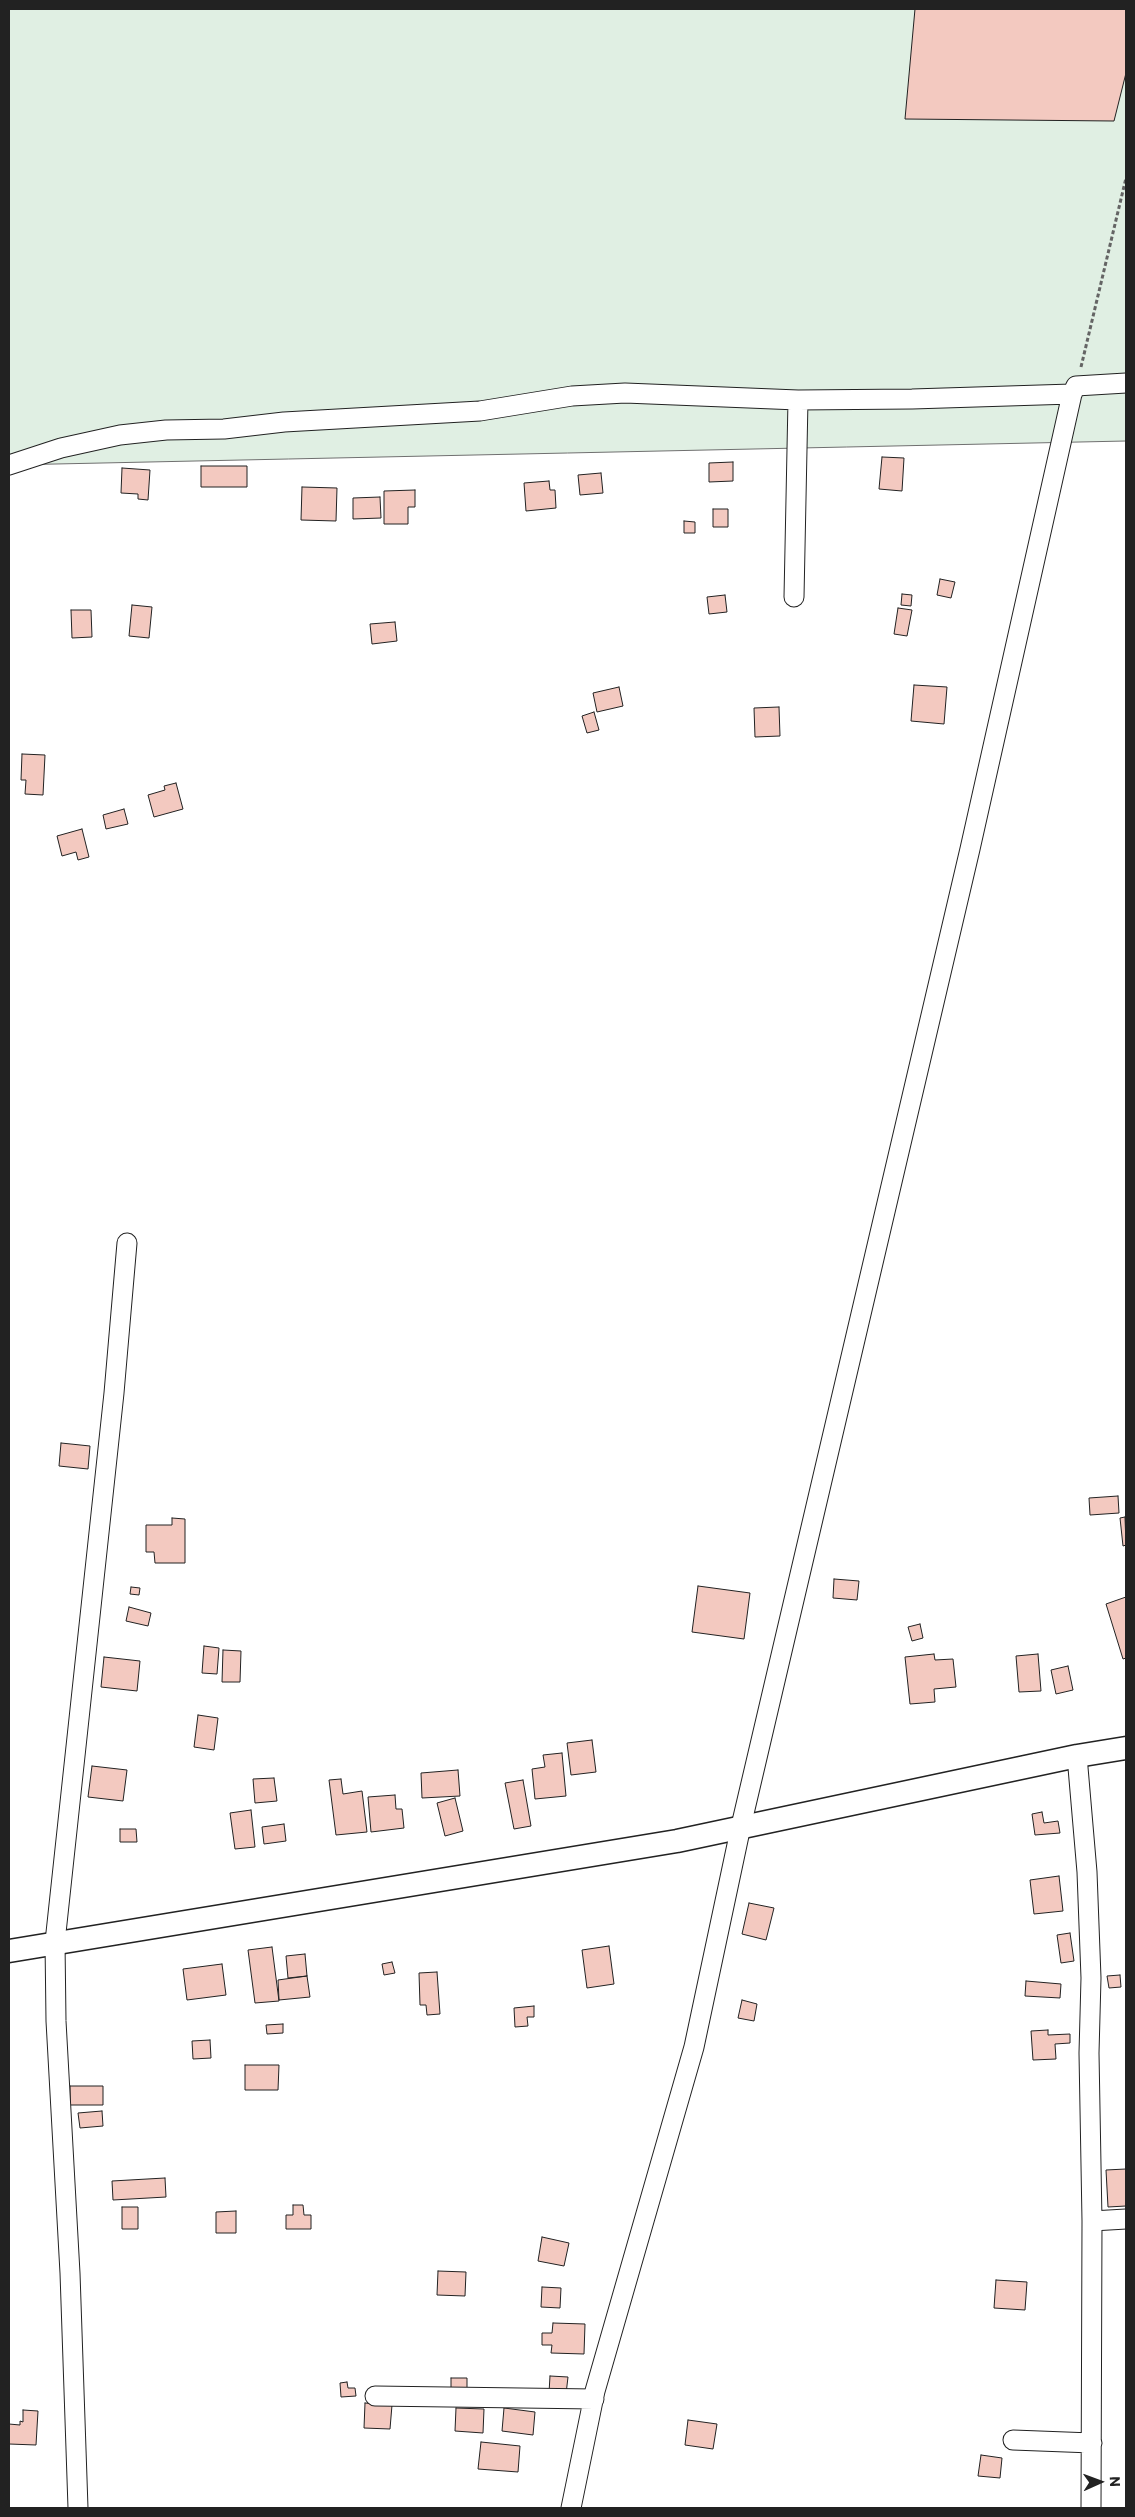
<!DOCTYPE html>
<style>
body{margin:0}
#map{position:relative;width:1135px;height:2517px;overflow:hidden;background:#fff;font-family:Commissioner,sans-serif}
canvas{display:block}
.frame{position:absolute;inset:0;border:10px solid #222;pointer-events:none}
.north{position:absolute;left:1075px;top:2457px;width:50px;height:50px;-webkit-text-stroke:4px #fff;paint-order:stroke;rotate:88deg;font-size:14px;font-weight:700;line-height:20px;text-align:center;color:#222}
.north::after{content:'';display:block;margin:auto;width:18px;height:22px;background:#222;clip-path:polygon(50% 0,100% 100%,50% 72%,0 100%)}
</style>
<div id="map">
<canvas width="1135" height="2517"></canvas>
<div class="frame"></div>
<div class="north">N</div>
</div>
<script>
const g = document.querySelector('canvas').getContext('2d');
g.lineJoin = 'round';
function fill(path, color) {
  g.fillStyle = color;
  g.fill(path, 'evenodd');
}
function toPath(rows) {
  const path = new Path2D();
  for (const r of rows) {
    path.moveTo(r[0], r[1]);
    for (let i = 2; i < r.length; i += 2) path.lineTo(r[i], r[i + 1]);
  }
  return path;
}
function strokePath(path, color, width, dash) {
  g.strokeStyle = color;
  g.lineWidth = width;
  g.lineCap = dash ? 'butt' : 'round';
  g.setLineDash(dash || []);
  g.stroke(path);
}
const green = toPath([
 [9,9,1126,9,1126,441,9,465,9,9]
]);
fill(green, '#e0efe3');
strokePath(green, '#6f6f6f', 1);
const building = toPath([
 [915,9,1126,9,1126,73,1114,121,905,119,915,9],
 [882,457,904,458,902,491,879,489,882,457],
 [733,462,733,481,709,482,709,463,733,462],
 [201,466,247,466,247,487,201,487,201,466],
 [122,468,150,470,148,500,138,499,138,494,121,493,122,468],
 [601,473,603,493,580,495,578,475,601,473],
 [549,481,550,490,555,490,556,508,526,511,524,483,549,481],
 [302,487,337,488,336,521,301,520,302,487],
 [415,490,415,507,408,507,408,524,384,524,384,491,415,490],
 [380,497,381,518,353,519,353,498,380,497],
 [713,509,728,509,728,527,713,527,713,509],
 [684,521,695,522,695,533,684,533,684,521],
 [940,579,955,582,951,598,937,595,940,579],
 [902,594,912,595,911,606,901,605,902,594],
 [725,595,727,612,709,614,707,597,725,595],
 [132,605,152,607,149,638,129,636,132,605],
 [898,608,912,610,907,636,894,634,898,608],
 [71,610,91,610,92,637,72,638,71,610],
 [395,622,397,641,372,644,370,624,395,622],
 [914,685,947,687,944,724,911,721,914,685],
 [619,687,623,706,597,712,593,693,619,687],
 [779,707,780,736,755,737,754,708,779,707],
 [594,712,599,730,587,733,582,716,594,712],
 [22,754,45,755,43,795,25,794,26,780,21,780,22,754],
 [176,783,183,809,154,817,148,795,165,790,164,786,176,783],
 [124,809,128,824,106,829,103,815,124,809],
 [82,829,89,857,78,860,76,852,62,856,57,836,82,829],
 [61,1443,90,1446,88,1469,59,1466,61,1443],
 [1118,1496,1119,1513,1090,1515,1089,1498,1118,1496],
 [1125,1517,1126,1545,1123,1546,1120,1518,1125,1517],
 [172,1518,185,1519,185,1563,155,1563,154,1552,146,1552,146,1525,172,1525,172,1518],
 [834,1579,859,1581,857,1600,833,1598,834,1579],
 [698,1586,750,1593,744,1639,692,1632,698,1586],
 [131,1587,140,1588,139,1595,130,1594,131,1587],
 [1126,1597,1126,1658,1123,1659,1106,1604,1126,1597],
 [129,1607,151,1613,148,1626,126,1621,129,1607],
 [920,1624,923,1638,912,1641,908,1627,920,1624],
 [204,1646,219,1648,217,1674,202,1673,204,1646],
 [223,1650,241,1651,240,1682,222,1682,223,1650],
 [934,1654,935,1660,953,1659,956,1687,934,1689,935,1702,910,1704,905,1657,934,1654],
 [1038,1654,1041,1691,1019,1692,1016,1656,1038,1654],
 [104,1657,140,1661,137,1691,101,1687,104,1657],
 [1068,1666,1073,1690,1056,1694,1051,1670,1068,1666],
 [198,1715,218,1718,214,1750,194,1747,198,1715],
 [592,1740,596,1772,571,1775,567,1743,592,1740],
 [562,1753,566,1796,535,1799,532,1769,545,1767,543,1755,562,1753],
 [92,1766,127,1770,123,1801,88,1797,92,1766],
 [458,1770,460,1796,422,1798,421,1773,458,1770],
 [274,1778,277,1801,255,1803,253,1779,274,1778],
 [341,1779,343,1794,362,1791,367,1832,336,1835,329,1780,341,1779],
 [523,1780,531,1826,514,1829,505,1783,523,1780],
 [395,1795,396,1809,402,1809,404,1828,371,1832,368,1797,395,1795],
 [455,1798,463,1831,445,1836,437,1803,455,1798],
 [251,1810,255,1847,235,1849,230,1813,251,1810],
 [1042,1812,1044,1823,1058,1821,1060,1833,1035,1835,1032,1814,1042,1812],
 [284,1824,286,1841,264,1844,262,1827,284,1824],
 [120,1829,136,1829,137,1842,120,1842,120,1829],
 [1059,1876,1063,1911,1034,1914,1030,1880,1059,1876],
 [749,1903,774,1908,766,1940,742,1934,749,1903],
 [1070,1933,1074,1961,1061,1963,1057,1935,1070,1933],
 [609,1946,614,1984,587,1988,582,1950,609,1946],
 [272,1947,279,2001,255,2003,248,1950,272,1947],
 [305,1954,307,1976,288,1978,286,1956,305,1954],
 [392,1962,395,1973,384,1975,382,1964,392,1962],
 [222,1964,226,1995,187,2000,183,1969,222,1964],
 [437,1972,440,2014,427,2015,426,2005,420,2005,419,1973,437,1972],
 [1120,1975,1121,1987,1109,1988,1107,1976,1120,1975],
 [307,1976,310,1997,279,2000,278,1980,307,1976],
 [1026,1981,1061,1984,1060,1998,1025,1996,1026,1981],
 [742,2000,757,2004,754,2021,738,2018,742,2000],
 [534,2006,534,2017,527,2017,528,2026,515,2027,514,2008,534,2006],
 [283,2024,283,2033,267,2034,266,2025,283,2024],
 [1048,2030,1048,2035,1070,2034,1070,2043,1055,2044,1056,2059,1033,2060,1031,2031,1048,2030],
 [210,2040,211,2058,193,2059,192,2041,210,2040],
 [245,2065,279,2065,278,2090,245,2090,245,2065],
 [70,2086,103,2086,103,2105,70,2105,70,2086],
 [102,2111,103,2126,80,2128,78,2113,102,2111],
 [1126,2169,1126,2206,1108,2207,1106,2170,1126,2169],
 [165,2178,166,2197,113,2200,112,2181,165,2178],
 [293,2205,303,2205,304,2215,311,2215,311,2229,286,2229,286,2215,293,2215,293,2205],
 [122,2207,138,2207,138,2229,122,2229,122,2207],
 [236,2211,236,2233,216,2233,216,2212,236,2211],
 [542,2237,569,2243,564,2266,538,2261,542,2237],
 [438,2271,466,2272,465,2296,437,2295,438,2271],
 [996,2280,1027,2282,1025,2310,994,2308,996,2280],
 [542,2287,561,2288,560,2308,541,2307,542,2287],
 [553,2323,585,2324,584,2354,551,2353,552,2345,542,2345,542,2333,552,2333,553,2323],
 [550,2376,568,2377,566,2394,549,2393,550,2376],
 [451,2378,467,2378,467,2390,451,2390,451,2378],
 [347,2382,348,2388,355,2388,356,2396,341,2397,340,2383,347,2382],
 [365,2403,392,2405,390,2429,364,2428,365,2403],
 [456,2408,484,2409,483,2433,455,2431,456,2408],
 [504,2408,535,2412,533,2435,502,2431,504,2408],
 [23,2410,38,2411,36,2445,9,2444,9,2424,20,2425,20,2421,23,2422,23,2410],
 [688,2420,717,2424,713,2449,685,2445,688,2420],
 [481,2442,520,2446,518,2472,478,2469,481,2442],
 [981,2455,1002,2458,1000,2478,978,2476,981,2455]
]);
fill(building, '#f3c9c0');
strokePath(building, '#222', 1);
const minor = toPath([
 [9,465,61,448,120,435,166,430,224,429,284,422,480,411,572,396,625,393,798,400,912,399,1072,394],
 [794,597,798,400],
 [1077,1756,1087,1872,1091,1978,1089,2053,1092,2221],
 [375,2396,594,2399],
 [1013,2440,1092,2443],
 [78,2508,70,2273,56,2021,55,1942,114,1393,127,1243],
 [571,2508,595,2391,694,2047,741,1826,970,849,1072,394,1076,386,1126,383],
 [1091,2508,1092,2221,1126,2219]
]);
const tertiary = toPath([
 [9,1951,677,1841,1077,1756,1126,1748]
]);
strokePath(minor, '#222', 21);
strokePath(tertiary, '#222', 25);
strokePath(toPath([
 [1081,367,1126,178]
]), '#646464', 3, [4, 2.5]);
strokePath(minor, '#fff', 19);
strokePath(tertiary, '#fff', 22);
</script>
